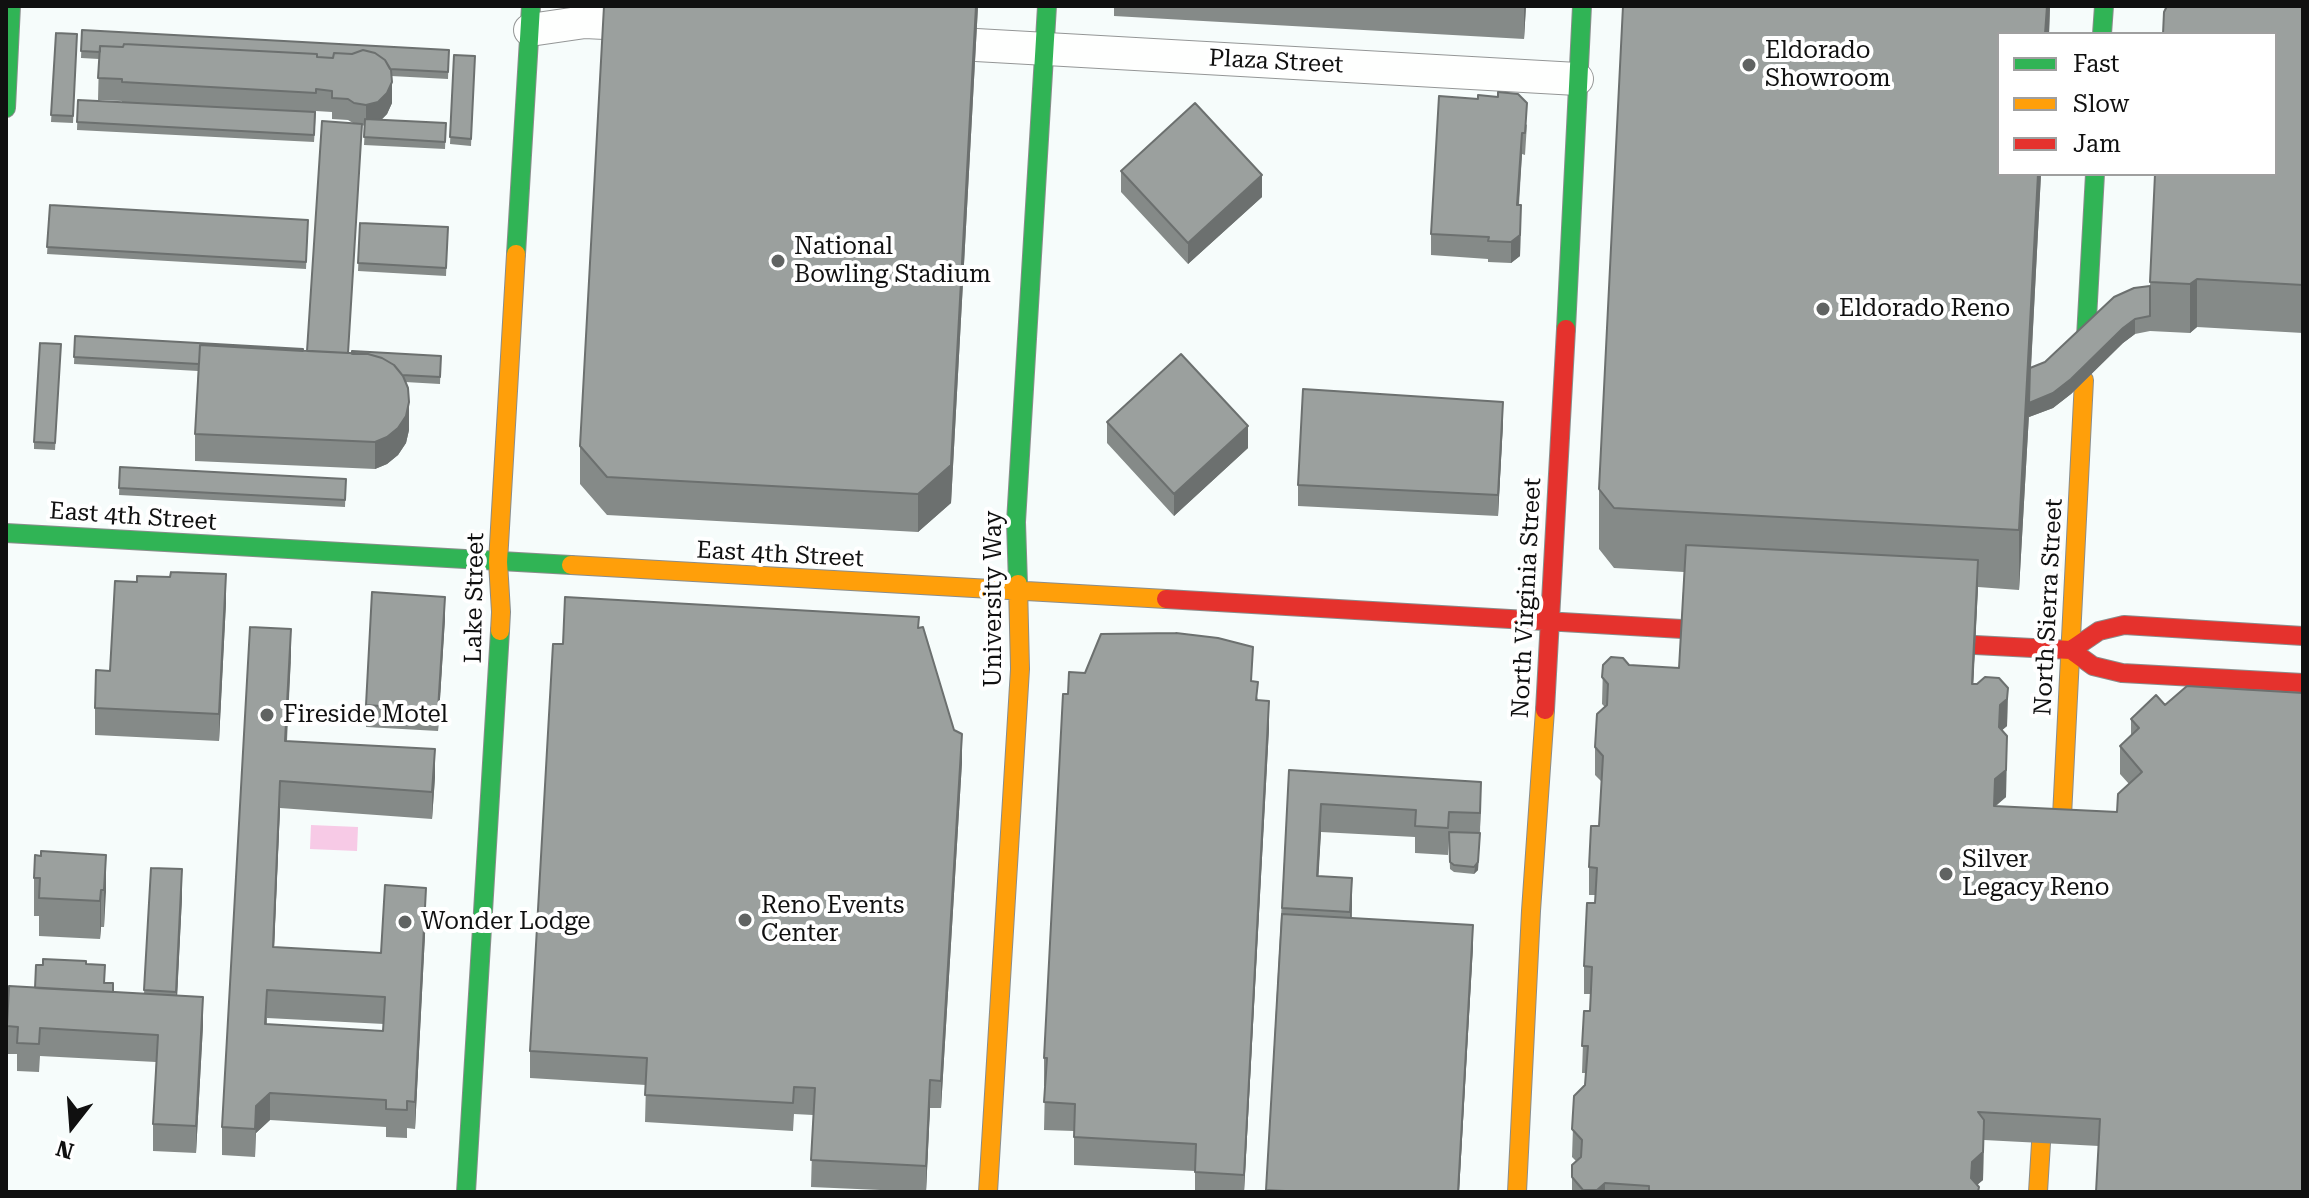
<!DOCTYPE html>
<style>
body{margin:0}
#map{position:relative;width:2309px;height:1198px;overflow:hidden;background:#f6fcfb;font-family:"Roboto Serif",serif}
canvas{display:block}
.frame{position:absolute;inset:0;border:8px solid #101010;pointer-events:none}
.legend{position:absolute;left:1997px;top:32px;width:280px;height:144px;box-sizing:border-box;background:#fff;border:2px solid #9f9f9f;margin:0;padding:10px 14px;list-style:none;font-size:24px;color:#101010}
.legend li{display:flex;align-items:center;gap:16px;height:40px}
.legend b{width:40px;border:2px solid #9f9f9f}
.north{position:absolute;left:32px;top:1086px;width:80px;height:80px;-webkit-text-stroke:6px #fff;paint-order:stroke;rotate:197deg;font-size:22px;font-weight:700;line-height:32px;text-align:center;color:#101010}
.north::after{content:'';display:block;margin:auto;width:28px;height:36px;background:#101010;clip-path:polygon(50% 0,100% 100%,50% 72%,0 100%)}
</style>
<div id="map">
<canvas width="2309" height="1198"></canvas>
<div class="frame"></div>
<ul class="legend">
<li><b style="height:10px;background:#30b455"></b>Fast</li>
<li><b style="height:10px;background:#ff9f0a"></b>Slow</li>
<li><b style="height:10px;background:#e5322d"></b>Jam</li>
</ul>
<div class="north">N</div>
</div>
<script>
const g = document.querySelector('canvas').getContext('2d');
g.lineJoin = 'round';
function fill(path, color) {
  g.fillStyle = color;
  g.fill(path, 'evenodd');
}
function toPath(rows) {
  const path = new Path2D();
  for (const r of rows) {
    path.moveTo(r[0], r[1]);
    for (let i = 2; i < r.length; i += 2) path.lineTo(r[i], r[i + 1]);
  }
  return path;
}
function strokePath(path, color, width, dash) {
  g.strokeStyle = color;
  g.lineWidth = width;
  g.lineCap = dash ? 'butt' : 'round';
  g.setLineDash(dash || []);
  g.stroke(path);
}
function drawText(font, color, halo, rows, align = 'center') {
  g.font = font + ' "Roboto Serif",serif';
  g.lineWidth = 8;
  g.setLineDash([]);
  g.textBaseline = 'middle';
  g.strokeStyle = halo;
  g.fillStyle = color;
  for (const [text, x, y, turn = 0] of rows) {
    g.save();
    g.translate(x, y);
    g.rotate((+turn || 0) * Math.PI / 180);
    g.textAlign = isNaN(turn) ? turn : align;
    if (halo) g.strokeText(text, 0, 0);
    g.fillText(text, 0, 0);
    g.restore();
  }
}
fill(toPath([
 [311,825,358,827,357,851,310,849]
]), '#f7cae6');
const street = toPath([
 [530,30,585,22,605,23],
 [976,45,1577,79]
]);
const fast = toPath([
 [2102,34,2104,6],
 [6,108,11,6],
 [516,254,531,6],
 [1566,329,1582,6],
 [2086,337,2095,174],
 [6,533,571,565],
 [1018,584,1016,522,1047,6],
 [466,1192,500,631]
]);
const slow = toPath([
 [571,565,1166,599],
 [500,631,501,612,498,562,516,254],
 [2061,836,2084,380],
 [988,1192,1020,669,1018,584],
 [1517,1192,1531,911,1545,710],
 [2038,1192,2041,1143]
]);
const jam = toPath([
 [1166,599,1682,629],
 [1975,645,2071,650,2093,666,2122,673,2303,683],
 [2071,650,2099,631,2124,625,2303,636],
 [1545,710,1566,329]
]);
strokePath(street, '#949696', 34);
strokePath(fast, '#8a8d8c', 20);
strokePath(slow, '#8a8d8c', 20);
strokePath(jam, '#8a8d8c', 20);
strokePath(street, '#fefffe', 32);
strokePath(fast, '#30b455', 18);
strokePath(slow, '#ff9f0a', 18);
strokePath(jam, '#e5322d', 18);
fill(toPath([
 [604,6,978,6,951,503,918,532,607,515,580,484,580,446],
 [1114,6,1526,6,1524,39,1114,16],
 [1623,6,2050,6,2049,34,1999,34,1999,174,2041,174,2031,368,2045,362,2114,297,2134,288,2150,286,2155,174,2275,174,2275,34,2163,34,2164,12,2167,6,2303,6,2303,333,2197,327,2190,333,2150,331,2135,334,2123,343,2071,394,2053,408,2029,417,2029,414,2019,590,1978,587,1973,684,1977,684,1985,677,1999,678,2008,688,2007,726,2002,730,2007,736,2006,797,1996,806,2117,812,2118,794,2129,784,2120,774,2120,746,2131,736,2131,719,2156,695,2165,705,2187,686,2303,693,2303,1192,2096,1192,2099,1146,1984,1140,1983,1180,1977,1185,1979,1187,1979,1192,1572,1192,1572,1165,1576,1161,1572,1157,1574,1096,1585,1085,1586,1073,1582,1073,1584,1011,1590,1011,1590,994,1584,994,1584,966,1587,903,1595,903,1596,895,1589,895,1589,867,1591,826,1599,826,1602,782,1595,775,1595,747,1597,714,1605,707,1602,704,1603,665,1611,657,1623,658,1629,665,1679,668,1684,572,1614,568,1599,549,1599,489],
 [82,30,449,50,448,79,391,76,392,103,387,114,381,120,446,123,445,149,364,145,365,126,362,125,348,353,441,356,440,384,405,382,409,430,406,443,398,455,387,464,375,469,195,461,195,434,198,371,74,364,75,336,307,351,353,123,348,120,332,119,332,112,316,111,314,142,77,130,78,100,122,102,122,101,98,100,99,59,81,58],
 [56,33,77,34,73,123,51,122],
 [454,55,475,56,471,146,450,144],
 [1527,124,1525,155,1522,154,1519,205,1521,226,1520,256,1511,263,1488,262,1488,259,1431,255,1431,234],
 [1121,171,1262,197,1188,264,1121,192],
 [50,205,308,220,306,269,47,254],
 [360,223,448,227,446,276,358,271],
 [61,344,55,450,34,449,34,442],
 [1107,422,1248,448,1174,516,1107,443],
 [1503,423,1498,516,1298,506,1298,485],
 [120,467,346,479,345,507,119,495],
 [226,602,219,741,95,735,95,708,110,671],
 [445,618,438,731,366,727,366,705],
 [919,628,962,762,941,1108,930,1108,926,1192,811,1187,813,1115,794,1114,793,1131,645,1122,646,1085,530,1078,530,1051,563,644],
 [291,656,287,741,435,777,432,819,280,808,274,947,381,953,426,915,415,1129,407,1128,407,1138,386,1137,386,1127,270,1120,256,1133,255,1157,222,1155,222,1127],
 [267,1018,384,1024,383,1031,267,1024],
 [1253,682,1258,700,1269,728,1244,1192,1195,1192,1195,1171,1074,1165,1074,1131,1044,1130,1045,1086,1044,1086,1044,1058,1068,694],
 [1289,770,1481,809,1478,870,1474,874,1454,872,1450,869,1449,839,1448,855,1415,853,1415,837,1321,832,1318,876,1352,905,1352,918,1473,946,1459,1192,1266,1192],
 [106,855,104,927,101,927,100,939,39,936,39,916,34,916,34,878],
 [151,868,182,897,177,996,203,1025,196,1153,153,1151,153,1124,156,1062,40,1056,39,1072,17,1071,17,1054,7,1054,7,1026,35,988,86,964,113,992,144,994]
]), '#858a88');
fill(toPath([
 [976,6,978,6,951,503,918,532,918,494],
 [1524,6,1526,6,1524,39],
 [2047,6,2050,6,2049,34,2045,34],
 [392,82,392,103,387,114,378,123,366,126,366,105],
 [1522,133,1522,154,1517,226,1517,205],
 [2038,174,2041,174,2029,403,2135,319,2135,334,2123,343,2071,394,2053,408,2029,417,2029,414,2019,590,2019,530],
 [1262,175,1262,197,1188,264,1188,243],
 [1521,205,1520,256,1511,263,1511,242],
 [2197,279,2197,327,2190,333,2190,284],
 [409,402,409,430,406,443,398,455,387,464,375,469,375,442],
 [1503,402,1503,423,1498,516,1498,495],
 [1248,426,1248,448,1174,516,1174,494],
 [1978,560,1978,587,1972,711,1972,684],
 [226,574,226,602,219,741,219,714],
 [445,597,445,618,438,731,438,710],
 [291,629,291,656,285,768,285,741],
 [2008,688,2007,726,2000,732,1999,754,2000,705],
 [1269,701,1269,728,1244,1192,1244,1175],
 [962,734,962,762,941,1108,941,1081],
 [2007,736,2006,797,1995,806,1994,806,1995,779],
 [435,749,435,777,432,819,432,792],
 [280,781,280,808,273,974,273,947],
 [1481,782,1481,809,1478,870,1474,874,1480,833],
 [1321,804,1321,832,1317,903,1317,876],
 [106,855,106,892,104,927,104,890],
 [182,869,182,897,176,1019,176,992],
 [1352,878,1352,905,1350,939,1350,912],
 [426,888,426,915,415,1129,415,1102],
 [101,890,101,927,100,939,100,901],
 [1473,925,1473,946,1459,1192,1458,1192],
 [203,997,203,1025,196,1153,196,1126],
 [930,1080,930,1108,926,1192,926,1166],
 [270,1093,270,1120,256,1133,255,1157,256,1106],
 [1984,1120,1983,1180,1972,1189,1972,1192,1972,1162],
 [1605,1183,1605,1192,1597,1192,1597,1190]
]), '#6c706f');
const building = toPath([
 [604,6,976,6,951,465,918,494,607,477,580,446,604,6],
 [1623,6,2047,6,2045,34,1999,34,1999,174,2038,174,2019,530,1614,508,1599,489,1623,6],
 [2167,6,2303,6,2303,285,2197,279,2190,284,2150,282,2155,174,2275,174,2275,34,2163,34,2164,12,2167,6],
 [82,30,449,50,448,72,390,69,385,60,375,53,363,50,352,54,334,53,333,58,317,57,317,54,124,44,123,47,100,46,100,52,81,51,82,30],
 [56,33,77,34,73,116,51,115,56,33],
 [124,44,317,54,317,57,333,58,334,53,352,54,363,50,375,53,385,60,391,70,392,82,387,93,378,102,366,105,354,103,348,99,332,98,332,91,316,89,316,93,122,82,122,79,98,78,100,46,123,47,124,44],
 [454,55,475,56,471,139,450,137,454,55],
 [1498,92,1518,94,1527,103,1525,133,1522,133,1517,205,1521,205,1520,235,1511,242,1488,241,1489,237,1431,234,1439,96,1478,99,1478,95,1498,97,1498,92],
 [78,100,315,112,314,135,77,122,78,100],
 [1195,103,1262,175,1188,243,1121,171,1195,103],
 [365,119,446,123,445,142,364,137,365,119],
 [322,121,362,124,348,353,307,351,322,121],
 [50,205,308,220,306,262,47,247,50,205],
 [360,223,448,227,446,268,358,263,360,223],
 [2150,286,2150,316,2135,319,2123,328,2071,379,2053,393,2029,403,2030,368,2045,362,2114,297,2134,288,2150,286],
 [75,336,303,349,303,351,200,345,199,364,74,357,75,336],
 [40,343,61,344,55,443,34,442,40,343],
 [200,345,368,354,382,358,394,365,403,376,408,388,409,402,406,416,398,428,387,437,375,442,195,434,200,345],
 [352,351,441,356,440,377,402,375,394,365,382,358,368,354,352,354,352,351],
 [1181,354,1248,426,1174,494,1107,422,1181,354],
 [1303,389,1503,402,1498,495,1298,485,1303,389],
 [120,467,346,479,345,500,119,488,120,467],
 [1686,545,1978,560,1972,684,1977,684,1985,677,1999,678,2008,688,2007,699,2000,705,1999,727,2007,736,2006,770,1995,779,1994,806,2117,812,2118,794,2142,772,2120,746,2139,728,2131,719,2156,695,2165,705,2187,686,2303,693,2303,1192,2096,1192,2100,1119,1978,1112,1984,1120,1983,1152,1972,1162,1971,1178,1979,1187,1978,1192,1649,1192,1649,1186,1605,1183,1597,1190,1583,1190,1572,1177,1572,1165,1581,1157,1582,1140,1572,1129,1574,1096,1585,1085,1588,1046,1582,1046,1584,1011,1590,1011,1592,967,1584,966,1587,903,1595,903,1597,868,1589,867,1591,826,1599,826,1603,756,1595,747,1597,714,1607,705,1608,684,1602,677,1603,665,1611,657,1623,658,1629,665,1679,668,1686,545],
 [171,572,226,574,219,714,95,708,96,670,110,671,115,581,137,582,137,576,170,577,171,572],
 [372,592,445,597,438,710,366,705,372,592],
 [565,597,919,617,918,628,923,627,954,730,962,734,941,1081,930,1080,926,1166,811,1160,815,1088,794,1087,793,1103,645,1095,647,1058,530,1051,553,644,563,644,565,597],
 [250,627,291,629,285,741,435,749,432,792,280,781,273,947,381,953,385,885,426,888,415,1102,407,1101,407,1110,386,1109,386,1100,270,1093,256,1106,255,1129,222,1127,250,627],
 [267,990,385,997,383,1031,265,1024,267,990],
 [1176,633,1218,638,1253,647,1251,681,1258,682,1256,700,1269,701,1244,1175,1195,1172,1196,1144,1074,1137,1075,1104,1044,1102,1047,1058,1044,1058,1063,694,1068,694,1069,672,1085,673,1101,634,1176,633],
 [1289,770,1481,782,1480,813,1449,812,1448,828,1415,826,1416,810,1321,804,1317,876,1352,878,1350,912,1282,908,1289,770],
 [1449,832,1480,833,1478,862,1474,867,1454,865,1450,862,1449,832],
 [41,851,106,855,104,890,101,890,100,901,39,898,40,878,34,878,35,855,41,856,41,851],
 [151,868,182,869,176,992,144,990,151,868],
 [1282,914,1473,925,1458,1192,1304,1192,1266,1190,1282,914],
 [43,959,86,961,86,964,105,965,104,983,113,983,113,992,35,988,36,965,43,965,43,959],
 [9,986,203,997,196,1126,153,1124,158,1035,40,1028,39,1044,17,1043,18,1027,7,1026,9,986]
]);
fill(building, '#9ba09e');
strokePath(building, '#6c706f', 2);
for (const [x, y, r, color] of [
 [1749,65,8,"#606362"],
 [778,261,8,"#606362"],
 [1823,309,8,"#606362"],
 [267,715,8,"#606362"],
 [1946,874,8,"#606362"],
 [745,920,8,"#606362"],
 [405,922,8,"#606362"]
]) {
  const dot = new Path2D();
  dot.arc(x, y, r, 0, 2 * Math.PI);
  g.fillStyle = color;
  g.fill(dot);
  strokePath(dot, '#fff', 3);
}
drawText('24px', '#101010', '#fff', [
 ["Eldorado",1765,51],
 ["Showroom",1765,79],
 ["National",794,247],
 ["Bowling Stadium",794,275],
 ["Eldorado Reno",1839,309],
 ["Fireside Motel",283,715],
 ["Silver",1962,860],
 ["Legacy Reno",1962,888],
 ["Reno Events",761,906],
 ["Center",761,934],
 ["Wonder Lodge",421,922]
], 'left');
drawText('24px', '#101010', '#fff', [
 ["Plaza Street",1276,62,3],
 ["East 4th Street",133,517,4],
 ["East 4th Street",780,555,3],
 ["Lake Street",475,598,-89],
 ["North Virginia Street",1527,598,-87],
 ["University Way",994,599,-90],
 ["North Sierra Street",2049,607,-87]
]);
</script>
